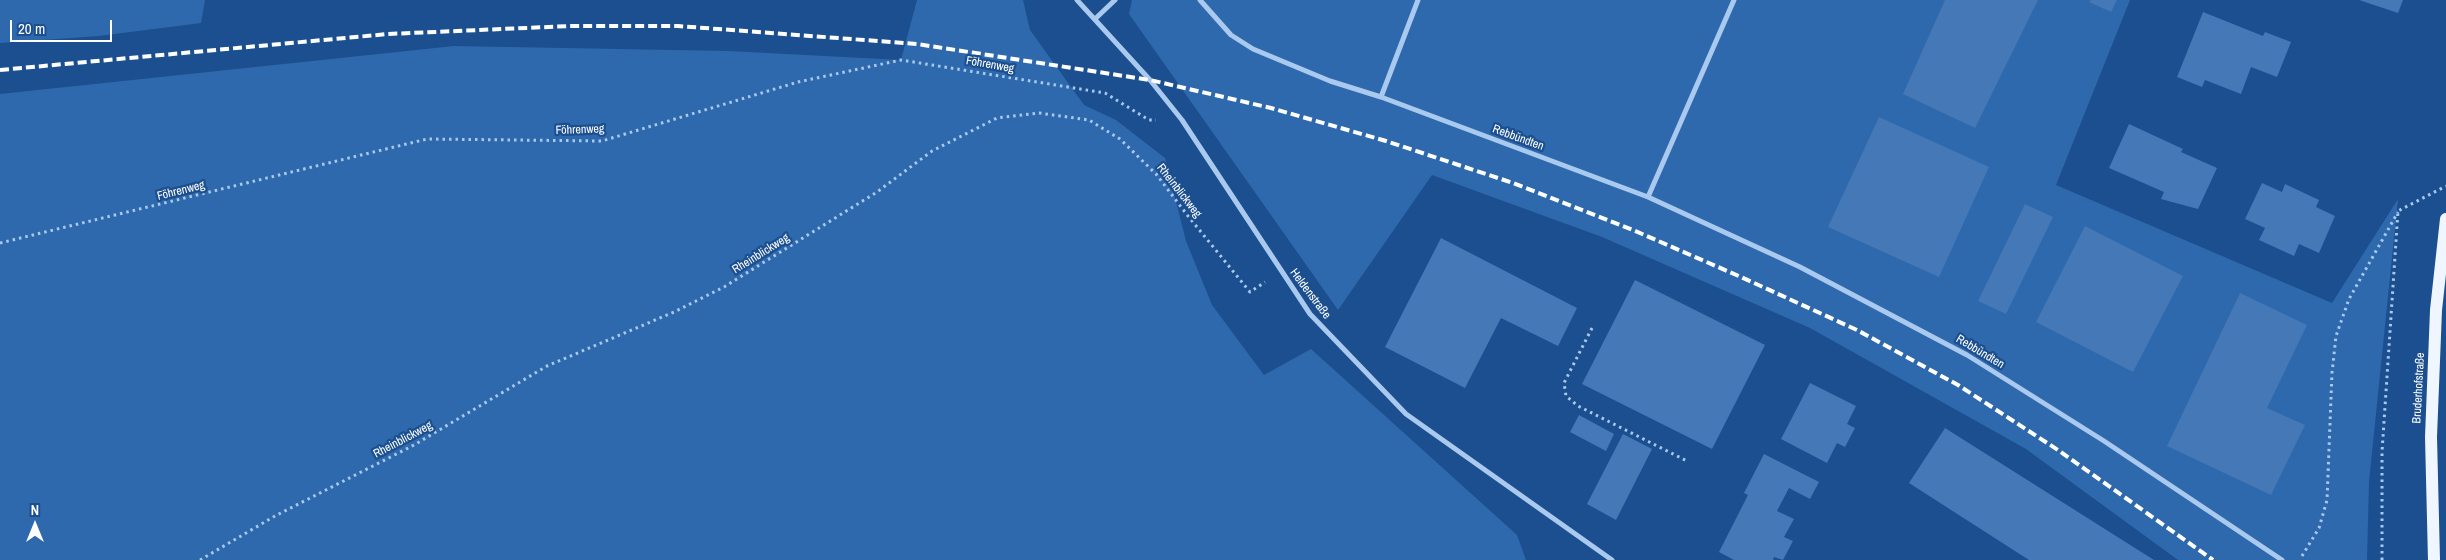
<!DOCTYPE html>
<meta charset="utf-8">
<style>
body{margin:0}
#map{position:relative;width:2446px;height:560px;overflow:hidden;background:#1b4f8f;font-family:"Archivo Narrow",sans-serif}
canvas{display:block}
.north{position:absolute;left:10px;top:500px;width:50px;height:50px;-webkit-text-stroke:4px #1b4f8f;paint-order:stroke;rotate:0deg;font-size:14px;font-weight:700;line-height:20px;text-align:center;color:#fff}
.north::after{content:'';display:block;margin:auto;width:18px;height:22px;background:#fff;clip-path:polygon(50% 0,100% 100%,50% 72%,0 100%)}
.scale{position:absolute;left:10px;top:20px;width:102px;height:22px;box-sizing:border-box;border:2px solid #fff;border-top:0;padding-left:6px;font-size:15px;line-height:18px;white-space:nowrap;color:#fff;-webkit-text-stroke:4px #1b4f8f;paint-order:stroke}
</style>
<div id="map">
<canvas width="2446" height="560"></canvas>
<div class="north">N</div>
<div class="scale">20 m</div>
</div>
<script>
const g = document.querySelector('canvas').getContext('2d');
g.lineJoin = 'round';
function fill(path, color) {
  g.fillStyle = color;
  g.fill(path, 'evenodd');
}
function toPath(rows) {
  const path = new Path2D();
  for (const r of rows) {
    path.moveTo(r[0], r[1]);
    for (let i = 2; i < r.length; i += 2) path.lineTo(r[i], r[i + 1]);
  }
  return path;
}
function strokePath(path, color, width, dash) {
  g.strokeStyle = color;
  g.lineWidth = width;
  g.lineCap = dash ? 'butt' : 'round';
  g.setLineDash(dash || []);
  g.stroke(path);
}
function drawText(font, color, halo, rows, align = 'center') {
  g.font = font + ' "Archivo Narrow",sans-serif';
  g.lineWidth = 4.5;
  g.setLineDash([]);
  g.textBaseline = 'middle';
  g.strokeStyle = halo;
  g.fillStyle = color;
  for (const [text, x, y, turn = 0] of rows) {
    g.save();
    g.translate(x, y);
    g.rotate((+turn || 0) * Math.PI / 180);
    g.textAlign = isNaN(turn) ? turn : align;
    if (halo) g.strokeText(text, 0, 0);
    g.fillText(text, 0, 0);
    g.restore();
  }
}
fill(toPath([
 [0,0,205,0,201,23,99,36,0,43],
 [917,0,1023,0,1030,30,1084,105,1116,120,1165,158,1186,241,1212,305,1264,375,1311,349,1517,535,1526,560,0,560,0,94,454,46,729,51,901,60],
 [1132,0,2130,0,2056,185,2332,303,2398,199,2369,482,2367,560,2178,560,2026,449,1810,328,1602,237,1432,175,1338,310,1129,14]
]), '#2e69ad');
fill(toPath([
 [1945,0,2038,0,1975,128,1903,94],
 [2091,0,2117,0,2111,12,2089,2],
 [2359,0,2403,0,2398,13],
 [2203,12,2263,36,2265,32,2291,42,2277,77,2251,67,2241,94,2205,80,2202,87,2177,77],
 [1879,117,1989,167,1939,277,1828,227],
 [2129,124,2183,149,2181,152,2217,168,2198,209,2161,199,2164,192,2109,168],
 [2262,183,2282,192,2285,184,2319,200,2316,207,2335,216,2319,253,2299,244,2294,256,2259,240,2265,228,2245,219],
 [2025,204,2053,217,2006,314,1978,301],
 [2085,226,2183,276,2133,372,2036,322],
 [1441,238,1577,308,1558,346,1501,318,1465,388,1385,347],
 [1635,280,1765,345,1712,449,1582,384],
 [2240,293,2307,325,2267,408,2305,425,2271,495,2167,446],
 [1810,383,1856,406,1847,424,1855,428,1845,447,1837,443,1827,463,1781,439],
 [1579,415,1614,434,1606,451,1570,432],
 [1945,428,2154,560,2029,560,1909,483],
 [1623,434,1652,449,1616,520,1587,504],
 [1764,454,1819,482,1810,499,1789,488,1777,511,1794,519,1784,537,1793,541,1783,560,1774,557,1773,560,1734,560,1719,552,1748,495,1744,493]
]), '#4478b7');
strokePath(toPath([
 [0,243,427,139,602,141,798,82,901,60,1105,93,1149,120,1156,120],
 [1592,328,1564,383,1566,396,1578,406,1687,461],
 [2302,556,2319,528,2327,500,2332,373,2336,336,2349,299,2398,212],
 [200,560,275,516,414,445,547,366,674,312,724,287,877,192,932,151,997,118,1039,113,1089,120,1120,139,1156,174,1188,216,1250,292,1265,282],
 [2382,560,2382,452,2398,211,2446,186]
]), '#a9c9ee', 3, [2.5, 4]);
strokePath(toPath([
 [1077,0,1150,80,1182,120,1310,314,1406,414,1612,560],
 [1200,0,1231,35,1253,49,1330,81,1381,97,1648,197,1800,267,1967,355,2104,441,2282,560],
 [1095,19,1115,0],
 [1381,97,1418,0],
 [1648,197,1734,0]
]), '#a9c9ee', 5);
strokePath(toPath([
 [2434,560,2431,437,2436,310,2446,219]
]), '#f0f6ff', 12);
strokePath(toPath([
 [0,70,388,34,570,26,678,26,917,44,1150,80,1271,108,1386,141,1513,183,1633,230,1741,277,1857,330,1958,385,2058,450,2213,560]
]), '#fff', 4, [9, 4]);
drawText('12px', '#fff', '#1b4f8f', [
 ["Föhrenweg",990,65,10],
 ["Föhrenweg",580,130,-2],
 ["Rebbündten",1518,138,20],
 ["Föhrenweg",181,191,-14],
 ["Rheinblickweg",1179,191,52],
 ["Rheinblickweg",761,254,-32],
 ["Heldenstraße",1310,294,53],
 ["Rebbündten",1980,352,31],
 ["Bruderhofstraße",2419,388,-87],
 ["Rheinblickweg",403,440,-28]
]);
</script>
